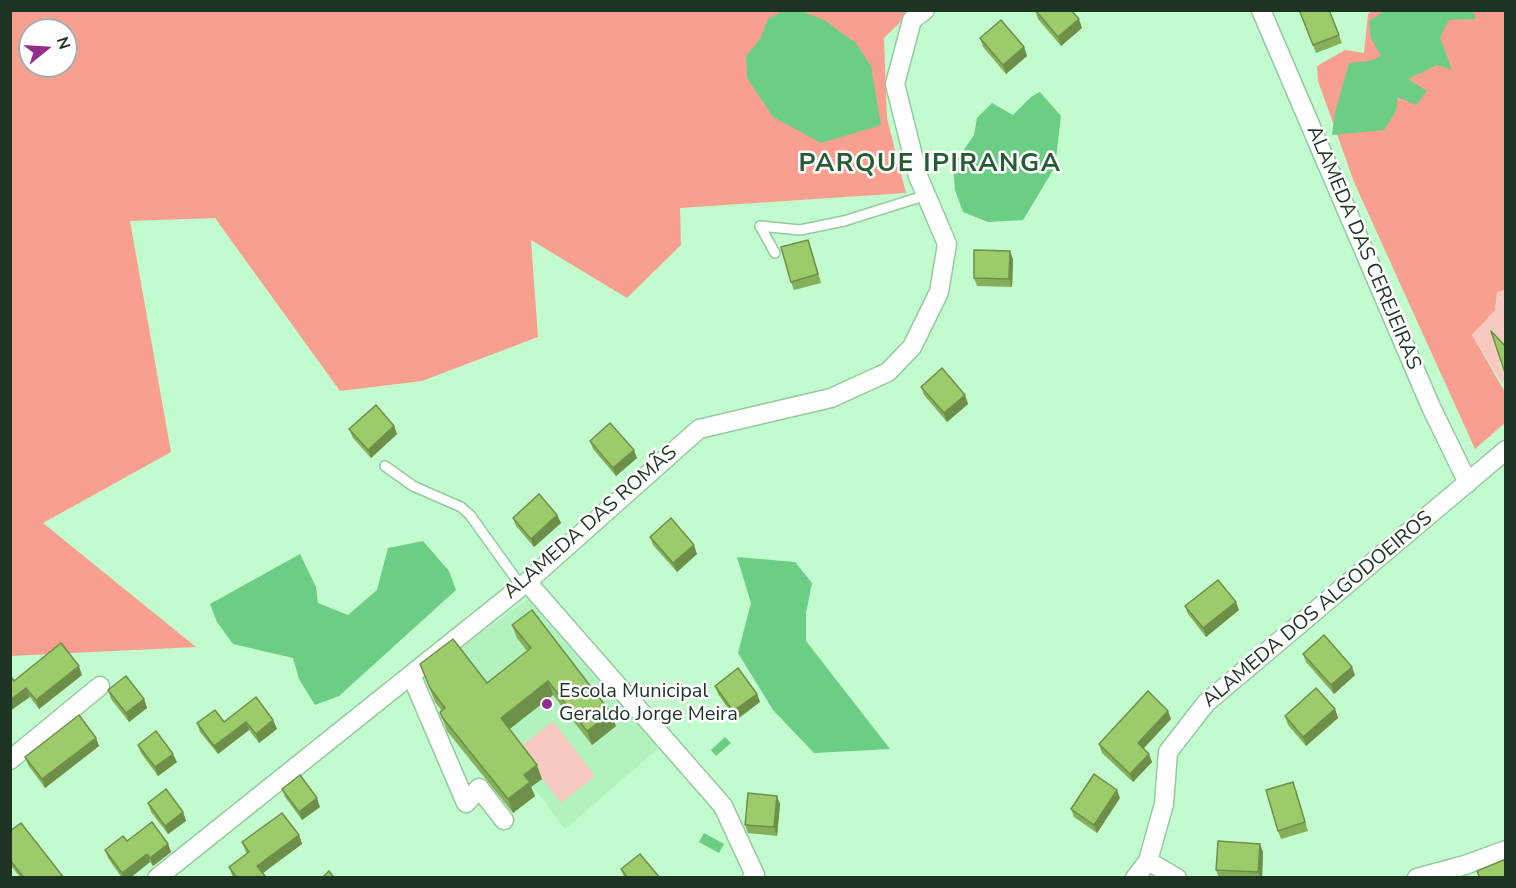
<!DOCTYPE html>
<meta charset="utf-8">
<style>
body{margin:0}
#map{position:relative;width:1516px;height:888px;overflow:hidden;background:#c2fbcd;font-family:"Nunito Sans",sans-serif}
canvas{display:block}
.frame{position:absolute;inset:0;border:12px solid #1e3423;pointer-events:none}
.north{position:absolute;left:18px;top:18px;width:60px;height:60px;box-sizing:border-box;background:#fff;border:2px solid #a5aea7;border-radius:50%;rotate:72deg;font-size:16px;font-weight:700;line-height:24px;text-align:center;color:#1e3423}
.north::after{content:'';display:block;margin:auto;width:21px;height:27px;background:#942b8e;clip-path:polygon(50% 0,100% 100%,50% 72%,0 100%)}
</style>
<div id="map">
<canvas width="1516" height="888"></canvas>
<div class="frame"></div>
<div class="north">N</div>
</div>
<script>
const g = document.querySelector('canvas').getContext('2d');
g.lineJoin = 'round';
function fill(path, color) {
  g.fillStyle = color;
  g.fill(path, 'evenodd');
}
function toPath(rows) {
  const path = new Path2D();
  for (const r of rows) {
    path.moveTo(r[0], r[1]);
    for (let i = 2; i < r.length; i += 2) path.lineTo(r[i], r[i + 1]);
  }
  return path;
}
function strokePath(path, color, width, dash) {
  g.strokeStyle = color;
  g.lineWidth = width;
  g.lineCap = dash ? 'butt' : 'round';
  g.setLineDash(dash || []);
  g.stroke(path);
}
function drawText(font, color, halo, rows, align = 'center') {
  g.font = font + ' "Nunito Sans",sans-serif';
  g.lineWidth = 5;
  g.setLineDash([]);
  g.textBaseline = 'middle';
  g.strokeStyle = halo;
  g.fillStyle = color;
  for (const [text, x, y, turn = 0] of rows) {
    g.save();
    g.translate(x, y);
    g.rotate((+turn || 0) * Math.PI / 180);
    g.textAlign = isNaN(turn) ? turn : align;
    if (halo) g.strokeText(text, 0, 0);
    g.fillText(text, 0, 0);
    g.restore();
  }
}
fill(toPath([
 [531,597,660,747,565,829,439,662]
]), '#b2f2bf');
fill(toPath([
 [1505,290,1505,356,1499,362,1505,377,1502,383,1472,335,1495,310,1497,292],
 [553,721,595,776,561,803,519,748]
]), '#f8c9c0');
fill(toPath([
 [10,11,912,11,884,38,887,118,906,193,680,208,681,245,627,298,531,240,538,337,422,381,340,391,215,218,130,221,171,452,43,523,196,647,11,656],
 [30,30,66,30,66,66,30,66],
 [1372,11,1505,11,1505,290,1497,292,1495,310,1472,335,1505,392,1505,423,1475,449,1354,182,1318,81,1317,66,1345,50,1364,53,1368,14]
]), '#f99f8f');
fill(toPath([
 [785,10,801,11,824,20,856,43,871,66,881,125,821,143,773,117,747,78,746,56,760,39,768,19],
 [1384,11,1473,11,1476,19,1449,20,1440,37,1452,70,1437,65,1408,79,1427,91,1416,105,1398,97,1396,111,1384,130,1332,135,1335,112,1349,63,1370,61,1381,56,1371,38,1369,21],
 [1040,92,1061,116,1055,167,1023,220,988,222,963,212,955,190,953,166,974,135,977,118,992,103,1013,115,1031,97],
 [423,541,449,571,456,590,339,696,315,705,299,679,293,658,233,644,217,622,210,604,300,554,316,587,318,603,348,615,377,590,388,548],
 [737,557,795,562,812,583,806,613,806,641,890,749,814,753,773,710,738,653,751,603],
 [725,737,731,743,716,756,711,750],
 [704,833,724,844,719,853,699,842]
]), '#6ccd85');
const service = toPath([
 [775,253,760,226,800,230,844,221,927,195],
 [385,466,413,486,461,507,470,515,521,586]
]);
const minor = toPath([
 [1261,10,1431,407,1468,483],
 [527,582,723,806,755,875,752,878],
 [412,677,466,803,479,788,504,820],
 [10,760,100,686],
 [1148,861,1177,878],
 [157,878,527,582,699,429,831,398,888,372,912,347,939,292,947,244,918,176,895,84,912,20,925,10],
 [1135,878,1148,861,1164,804,1168,752,1206,703,1506,450],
 [1417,878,1465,865,1506,850]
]);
strokePath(service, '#93cb9f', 12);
strokePath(minor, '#93cb9f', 21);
strokePath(service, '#fff', 9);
strokePath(minor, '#fff', 18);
fill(toPath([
 [1035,10,1082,28,1061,46,1038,19],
 [1329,10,1342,43,1316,53,1300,12],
 [980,38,1024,47,1027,56,1006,74,983,47],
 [811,248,821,283,794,290,791,282],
 [1013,259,1012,287,977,286,974,278],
 [921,387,965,395,968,404,947,422,924,395],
 [394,426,397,434,371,458,353,438,349,429],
 [590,441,637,458,616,476,593,449],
 [557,515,561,523,534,547,516,526,513,518],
 [650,537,697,554,677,572,653,545],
 [1185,606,1239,610,1206,637,1188,614],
 [512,625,616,726,592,745,553,695,509,729,542,779,531,787,535,796,513,813,447,731,440,712,442,711,435,702,420,664,487,683,527,651,517,638],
 [1303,654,1355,675,1334,694,1306,662],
 [82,675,39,709,30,697,14,681],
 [715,686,757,694,760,702,736,720,718,694],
 [108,690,144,699,147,708,129,722,111,699],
 [1335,709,1338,718,1306,746,1288,725,1285,716],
 [1171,719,1144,748,1152,762,1133,782,1102,753,1099,744],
 [273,720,277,729,259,743,249,730,218,754,200,732,197,723],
 [96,738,99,746,45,788,28,765,25,757],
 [138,745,177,762,158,776,141,753],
 [282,789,320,807,302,820,285,797],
 [1296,790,1308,831,1281,839,1278,831],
 [1120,798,1097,833,1074,817,1071,809],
 [148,803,183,812,186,821,168,834,151,812],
 [780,804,777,836,748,833,745,825],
 [10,831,64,878,21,878,10,865],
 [299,835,302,844,263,873,265,878,234,878,232,875,229,867,247,854,245,850,242,842],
 [127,841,168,844,171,852,153,866,150,862,130,878,122,878,108,858,105,850],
 [1263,852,1262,878,1219,878,1216,870],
 [621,869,660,878,624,877]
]), '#86af5a');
fill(toPath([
 [1079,19,1082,28,1061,46,1058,37],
 [1024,47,1027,56,1006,74,1003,65],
 [1010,251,1013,259,1012,287,1009,279],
 [965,395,968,404,947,422,944,413],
 [394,426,397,434,371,458,368,450],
 [634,450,637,458,616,476,613,468],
 [557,515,561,523,534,547,531,539],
 [694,545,697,554,677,572,673,563],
 [1236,602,1239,610,1206,637,1203,628],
 [79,666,82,675,39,709,36,700],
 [1352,667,1355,675,1334,694,1331,685],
 [548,681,553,695,506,732,501,718],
 [26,688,30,697,10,711,10,700],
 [757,694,760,702,736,720,733,711],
 [144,699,147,708,129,722,126,713],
 [1335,709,1338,718,1306,746,1303,737],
 [1168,711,1171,719,1141,751,1138,743],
 [611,713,616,726,592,745,587,731],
 [273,720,277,729,259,743,256,734],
 [246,722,249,730,218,754,214,746],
 [96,738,99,746,45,788,42,779],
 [173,754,177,762,158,776,155,767],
 [1149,754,1152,762,1133,782,1130,774],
 [537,765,542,779,531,787,535,796,513,813,508,799,524,775],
 [1117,790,1120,798,1097,833,1094,825],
 [777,796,780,804,777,836,774,827],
 [317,798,320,807,302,820,299,812],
 [183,812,186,821,168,834,165,826],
 [299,835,302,844,260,875,257,866],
 [168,844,171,852,153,866,150,858],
 [1260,844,1263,852,1262,878,1261,878,1258,872],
 [147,854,150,862,130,878,124,878,122,873]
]), '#6d8f4a');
const building = toPath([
 [1035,10,1071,10,1079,19,1058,37,1035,10],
 [1303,10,1329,10,1339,35,1313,45,1300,12,1303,10],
 [1001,20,1024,47,1003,65,980,38,1001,20],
 [808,240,818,274,791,282,781,247,808,240],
 [974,250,1010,251,1009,279,974,278,974,250],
 [1491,331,1506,347,1506,373,1505,373,1491,331],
 [942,368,965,395,944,413,921,387,942,368],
 [376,405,394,426,368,450,349,429,376,405],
 [610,423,634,450,613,468,590,441,610,423],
 [539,494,557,515,531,539,513,518,539,494],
 [671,518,694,545,673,563,650,537,671,518],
 [1218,580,1236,602,1203,628,1185,606,1218,580],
 [532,610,611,713,587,731,548,681,501,718,537,765,524,775,530,782,508,799,442,717,440,712,445,708,430,688,420,664,453,639,487,683,531,648,512,625,532,610],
 [1324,635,1352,667,1331,685,1303,654,1324,635],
 [61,643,79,666,36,700,26,688,10,700,10,675,14,681,61,643],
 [738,668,757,694,733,711,715,686,738,668],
 [126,676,144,699,126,713,108,690,126,676],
 [1316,688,1335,709,1303,737,1285,716,1316,688],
 [1148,691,1168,711,1138,743,1149,754,1130,774,1099,744,1148,691],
 [256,697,273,720,256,734,246,722,214,746,197,723,215,710,224,722,256,697],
 [79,715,96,738,42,779,25,757,79,715],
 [156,731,173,754,155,767,138,745,156,731],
 [1094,774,1117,790,1094,825,1071,809,1094,774],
 [300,775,317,798,299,812,282,789,300,775],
 [1293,782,1305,822,1278,831,1266,790,1293,782],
 [166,789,183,812,165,826,148,803,166,789],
 [748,793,777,796,774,827,745,825,748,793],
 [282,813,299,835,257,866,265,876,263,878,237,878,229,867,249,852,242,842,282,813],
 [152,822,168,844,150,858,147,854,122,873,105,850,123,836,127,841,152,822],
 [21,823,64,878,24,878,10,860,10,831,21,823],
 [1218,841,1260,844,1258,872,1216,870,1218,841],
 [640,854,660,878,628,878,621,869,640,854],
 [1506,859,1506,878,1480,878,1477,871,1506,859],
 [329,871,334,878,322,878,329,871]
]);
fill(building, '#9ccc69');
strokePath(building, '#6d8f4a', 1.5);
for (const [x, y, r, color] of [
 [547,704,6,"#942b8e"]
]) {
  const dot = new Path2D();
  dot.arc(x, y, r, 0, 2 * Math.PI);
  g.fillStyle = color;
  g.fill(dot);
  strokePath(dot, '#fff', 2);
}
drawText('20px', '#1e3423', '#fff', [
 ["ALAMEDA DAS CEREJEIRAS",1363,248,67],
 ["ALAMEDA DAS ROMÃS",591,523,-41],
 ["ALAMEDA DOS ALGODOEIROS",1318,610,-40]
]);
drawText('20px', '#1e3423', '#fff', [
 ["Escola Municipal",559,692],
 ["Geraldo Jorge Meira",559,715]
], 'left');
g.letterSpacing = '1.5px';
drawText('bold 26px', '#265b34', '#fff', [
 ["PARQUE IPIRANGA",930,165]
]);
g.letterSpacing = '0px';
</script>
